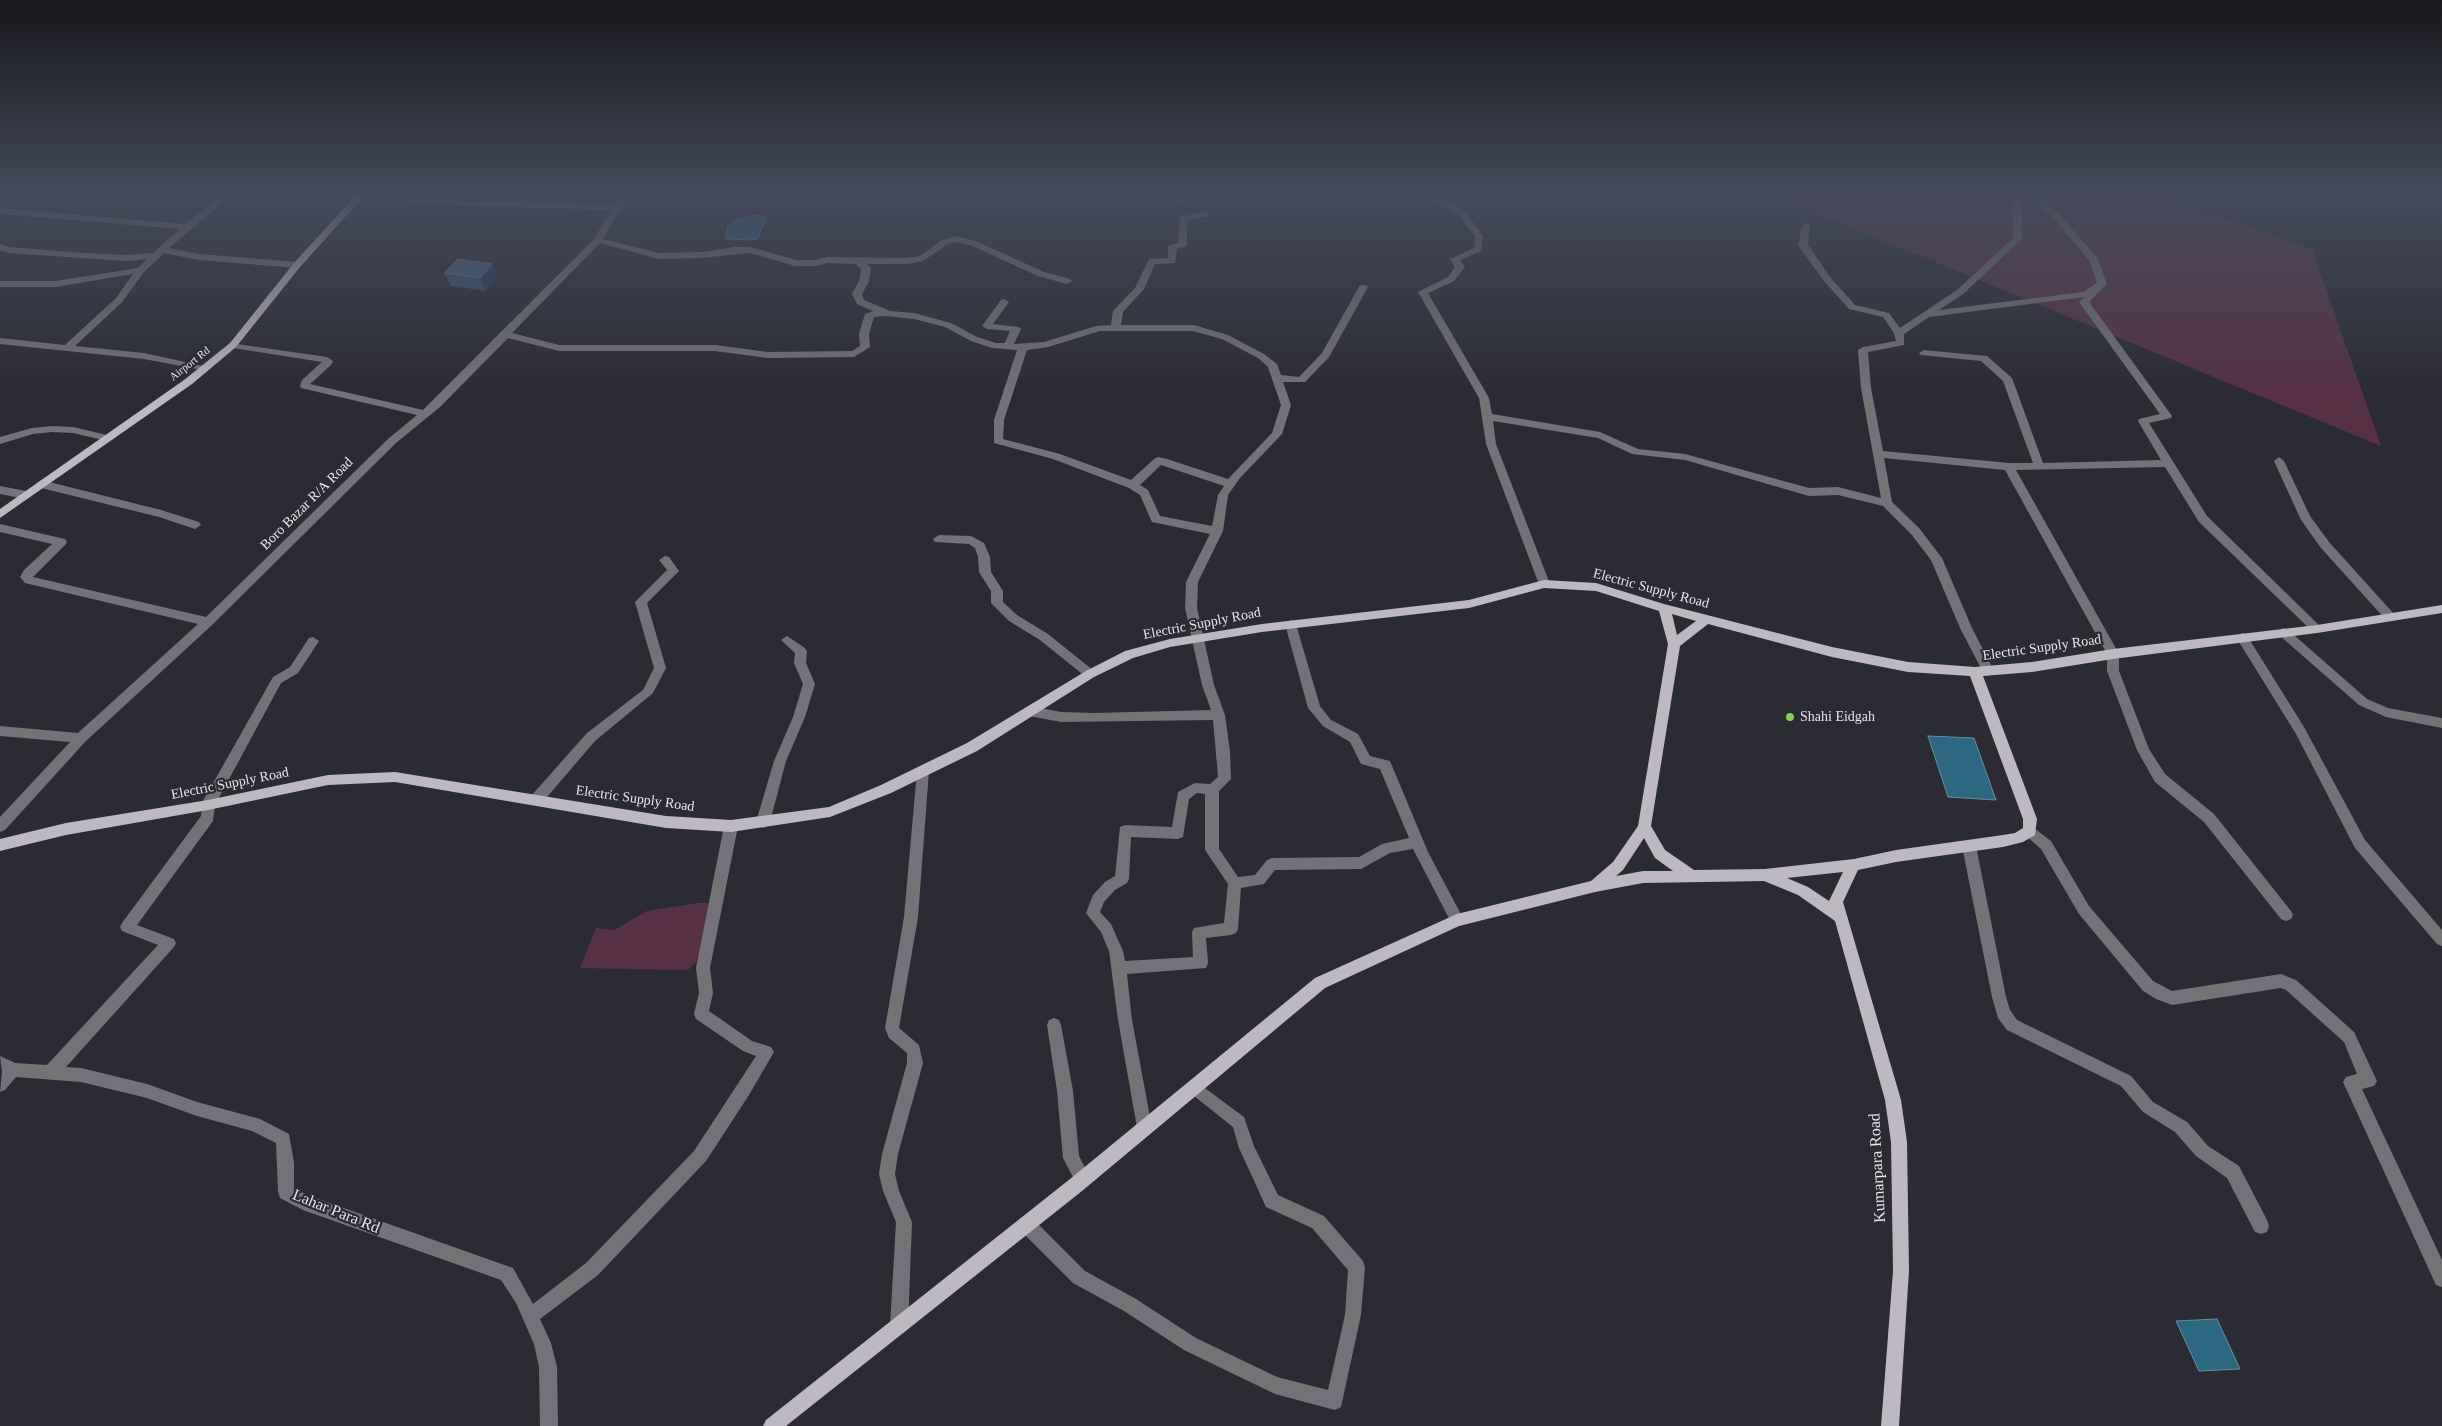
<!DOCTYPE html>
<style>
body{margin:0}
canvas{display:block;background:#2b2b33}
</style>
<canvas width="2442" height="1426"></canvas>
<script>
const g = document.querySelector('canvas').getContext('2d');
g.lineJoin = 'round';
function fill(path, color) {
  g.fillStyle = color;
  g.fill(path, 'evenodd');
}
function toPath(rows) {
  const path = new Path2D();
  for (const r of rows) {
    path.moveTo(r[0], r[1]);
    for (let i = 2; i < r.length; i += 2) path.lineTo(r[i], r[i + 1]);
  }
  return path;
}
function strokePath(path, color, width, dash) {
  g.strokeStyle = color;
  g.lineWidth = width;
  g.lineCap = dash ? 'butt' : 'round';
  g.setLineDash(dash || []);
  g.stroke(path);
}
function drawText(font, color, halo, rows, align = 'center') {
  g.font = font + ' "Times New Roman",serif';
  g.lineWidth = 4.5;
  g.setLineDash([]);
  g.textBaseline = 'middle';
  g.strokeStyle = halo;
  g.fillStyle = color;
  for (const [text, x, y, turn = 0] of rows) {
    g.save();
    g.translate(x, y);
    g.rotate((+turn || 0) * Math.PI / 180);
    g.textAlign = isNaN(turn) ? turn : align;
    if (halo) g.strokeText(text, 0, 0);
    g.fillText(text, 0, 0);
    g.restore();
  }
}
fill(toPath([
 [1773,195,2157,195,2312,249,2381,446],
 [697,903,712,903,697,961,688,970,580,968,596,928,614,930,647,911]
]), '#573245');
const water = toPath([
 [750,215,766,217,758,238,753,240,725,239,728,226,733,222,750,215],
 [1928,736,1974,738,1996,800,1948,797,1928,736],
 [2217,1319,2240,1369,2199,1371,2176,1321,2217,1319]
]);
fill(water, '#2c687f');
strokePath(water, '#638d9f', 1);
fill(toPath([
 [197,195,210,195,218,198,222,195,232,195,169,248,199,254,297,262,302,265,297,268,199,260,164,253,144,272,122,302,75,346,144,353,208,367,208,371,144,359,0,344,0,338,65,345,116,298,133,274,56,287,0,287,0,281,56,281,138,268,147,259,127,261,8,253,0,250,0,244,9,247,85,253,127,255,153,253,180,229,0,214,0,208,185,224,213,202,197,195],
 [619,195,628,195,603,239,659,253,701,252,735,247,751,247,796,260,816,260,827,257,907,258,920,256,942,240,956,236,976,241,1044,272,1070,279,1072,281,1067,284,1038,276,970,245,956,242,948,244,923,261,907,264,867,264,871,268,869,281,862,294,864,300,890,311,914,313,951,323,977,337,996,343,1005,343,1010,331,987,329,982,326,1001,300,1004,299,1009,302,993,324,1019,327,1021,329,1014,344,1044,342,1096,326,1111,325,1113,311,1135,288,1149,259,1168,258,1168,246,1178,243,1180,217,1205,211,1208,212,1208,216,1187,221,1187,246,1177,249,1175,263,1155,264,1144,289,1123,312,1121,325,1194,325,1228,335,1264,354,1277,364,1281,375,1299,377,1322,353,1360,285,1366,285,1368,287,1329,357,1305,382,1283,382,1291,405,1282,434,1240,478,1228,495,1223,531,1198,582,1197,608,1214,685,1225,715,1230,752,1231,779,1219,791,1219,849,1238,877,1255,875,1267,860,1272,858,1359,857,1382,844,1409,838,1380,769,1361,764,1350,742,1323,726,1308,708,1285,624,1291,620,1295,621,1320,706,1331,720,1358,734,1370,756,1390,761,1428,852,1464,920,1462,924,1457,926,1452,924,1413,849,1390,853,1361,869,1275,870,1264,884,1241,888,1238,929,1236,933,1231,935,1206,938,1208,963,1206,968,1127,974,1132,1020,1152,1128,1150,1133,1144,1136,1138,1133,1118,1020,1109,951,1101,932,1086,913,1093,895,1105,882,1115,876,1120,827,1125,825,1172,827,1178,792,1195,783,1210,784,1218,777,1213,720,1061,722,1029,716,1025,714,1023,711,1025,708,1029,706,1061,712,1094,713,1211,710,1202,685,1185,608,1186,582,1210,534,1152,522,1140,495,1129,488,1053,459,994,443,994,420,1017,350,992,348,971,341,945,327,914,319,886,316,874,317,869,334,870,347,854,357,768,358,715,351,559,351,508,338,440,407,396,443,212,625,85,742,5,830,0,832,0,817,70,742,0,736,0,726,78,733,198,624,25,583,20,577,24,570,52,544,0,532,0,524,65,539,67,542,65,545,33,577,206,617,388,439,417,415,301,388,300,386,302,380,322,362,233,348,228,345,230,343,327,357,333,361,331,365,310,384,423,410,594,239,611,210,409,204,406,203,406,199,614,205,619,195],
 [600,243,659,259,701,258,750,253,795,266,816,266,827,263,856,264,861,269,859,281,852,294,857,304,873,311,865,314,859,334,860,346,852,351,768,352,715,345,559,345,512,333,600,243],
 [1100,331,1193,331,1222,339,1258,358,1268,367,1281,405,1272,433,1228,479,1167,459,1158,457,1154,459,1131,480,1060,454,1003,439,1004,420,1027,350,1048,347,1100,331],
 [1161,465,1224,486,1218,495,1212,526,1160,516,1148,490,1140,485,1161,465],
 [1197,793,1205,794,1205,850,1228,884,1224,923,1194,928,1192,932,1193,957,1125,961,1123,951,1111,924,1100,912,1104,902,1115,890,1127,883,1129,879,1131,837,1178,839,1183,837,1189,799,1197,793],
 [1073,195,1082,195,1077,200,1074,199,1073,195],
 [1141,195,1189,195,1193,198,1189,201,1173,202,1141,195],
 [1424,195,1435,195,1464,210,1483,236,1481,251,1460,260,1465,267,1454,281,1428,293,1489,398,1492,414,1600,432,1638,449,1685,454,1809,488,1838,487,1881,498,1861,388,1858,350,1863,347,1896,341,1894,333,1883,317,1849,309,1824,281,1798,245,1802,226,1806,223,1810,226,1808,245,1830,277,1855,305,1889,313,1900,328,1957,290,2013,238,2013,195,2021,195,2022,239,1963,294,1939,310,2083,292,2097,283,2089,260,2055,220,2028,195,2038,195,2061,216,2098,259,2107,284,2089,302,2172,416,2171,418,2149,423,2207,516,2323,629,2317,633,2313,632,2199,522,2165,467,2016,470,2119,654,2119,671,2149,749,2165,774,2214,814,2291,911,2293,915,2291,919,2286,921,2281,919,2204,822,2155,782,2137,750,2107,671,2107,654,2005,470,1884,458,1892,502,1919,528,1942,558,1972,628,1994,671,1988,676,1984,674,1960,628,1931,560,1911,534,1883,506,1838,495,1809,496,1685,460,1632,454,1598,438,1493,421,1496,444,1550,584,1548,587,1540,587,1486,444,1479,398,1418,292,1448,277,1455,267,1450,259,1474,248,1475,236,1458,214,1424,195],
 [2084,297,2079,302,2160,414,2139,419,2138,421,2161,460,2043,463,2012,378,1987,356,1924,350,1919,353,1921,355,1981,361,2003,381,2033,463,2009,463,1883,451,1871,388,1868,352,1904,345,1904,334,1929,317,2084,297],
 [52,426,73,427,111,436,112,438,107,441,73,433,52,432,33,434,0,444,0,437,32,428,52,426],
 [2279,457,2284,461,2310,516,2329,542,2394,614,2396,617,2394,620,2386,620,2321,548,2301,520,2274,461,2279,457],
 [41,480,161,510,199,522,201,525,195,529,159,517,37,487,36,484,41,480],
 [0,486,26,491,31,495,26,499,0,494,0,486],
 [939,535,971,536,984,543,990,557,991,572,1003,591,1003,602,1017,615,1048,634,1094,671,1096,674,1094,677,1086,677,1040,640,1009,621,991,603,991,591,979,572,978,557,975,548,969,544,935,542,933,539,939,535],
 [665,556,669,557,679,571,647,603,666,668,653,693,595,741,541,804,536,805,531,804,529,800,531,796,587,733,643,690,654,668,635,602,667,570,659,560,665,556],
 [2283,628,2287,629,2367,699,2388,708,2442,718,2442,728,2386,717,2359,705,2279,635,2277,632,2283,628],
 [2242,633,2246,634,2304,727,2365,840,2442,930,2442,946,2437,944,2355,848,2296,734,2236,637,2242,633],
 [787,636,805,648,807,651,806,663,815,684,805,717,786,761,770,822,768,826,763,828,758,826,756,822,774,761,793,717,803,684,794,663,795,653,781,640,787,636],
 [313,637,319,641,298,673,281,683,215,805,213,821,137,925,174,939,176,943,174,947,66,1067,81,1068,147,1084,197,1102,260,1119,289,1134,294,1163,294,1188,307,1195,513,1268,533,1304,586,1263,694,1151,756,1056,743,1051,696,1019,694,1014,699,993,696,968,724,826,726,822,731,820,736,822,738,826,710,968,713,993,709,1011,752,1041,771,1047,774,1052,749,1095,706,1161,598,1275,540,1319,551,1343,557,1367,558,1426,540,1426,539,1367,534,1344,516,1303,501,1280,303,1210,280,1198,278,1192,276,1143,252,1131,197,1116,147,1098,81,1082,16,1077,5,1090,0,1092,2,1072,0,1056,15,1063,47,1065,158,945,122,931,120,927,122,923,201,816,203,801,273,677,290,667,309,638,313,637],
 [923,766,928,767,929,771,918,917,899,1028,919,1045,923,1063,898,1154,895,1174,899,1191,912,1222,908,1326,905,1332,899,1335,893,1332,890,1326,896,1222,883,1191,879,1174,882,1154,907,1063,907,1053,889,1038,885,1028,904,917,917,771,918,767,923,766],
 [2030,825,2051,841,2089,906,2153,981,2172,991,2281,974,2296,980,2354,1032,2377,1081,2374,1086,2362,1089,2442,1260,2442,1287,2436,1285,2343,1082,2346,1077,2357,1074,2344,1042,2286,990,2281,988,2172,1005,2156,999,2143,991,2079,914,2041,849,2025,835,2023,831,2025,827,2030,825],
 [1969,840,1974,842,1976,846,2006,997,2010,1010,2017,1020,2131,1076,2153,1102,2187,1122,2208,1146,2239,1166,2267,1220,2269,1226,2267,1232,2261,1234,2255,1232,2227,1178,2196,1156,2175,1132,2143,1112,2121,1086,2007,1030,1998,1018,1992,997,1962,846,1964,842,1969,840],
 [1054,1018,1059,1020,1061,1025,1073,1091,1079,1156,1091,1179,1089,1185,1083,1187,1077,1185,1063,1158,1057,1091,1047,1025,1049,1020,1054,1018],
 [1194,1080,1244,1117,1254,1146,1278,1195,1324,1216,1363,1261,1365,1267,1361,1315,1341,1407,1335,1410,1275,1394,1184,1350,1124,1311,1073,1283,1020,1230,1018,1224,1020,1218,1026,1216,1032,1218,1085,1271,1136,1299,1196,1338,1277,1377,1328,1390,1345,1315,1348,1270,1312,1228,1266,1207,1239,1148,1233,1127,1189,1092,1186,1087,1189,1082,1194,1080]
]), '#757276');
fill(toPath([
 [356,195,365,195,300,267,236,347,192,384,0,518,0,509,184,380,230,343,294,263,356,195],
 [1544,580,1596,583,1664,604,1832,647,1908,662,1975,667,2032,662,2113,649,2317,625,2442,605,2442,613,2317,633,2113,659,2032,672,1983,676,2037,819,2035,835,2023,842,2003,847,1896,862,1858,870,1843,902,1901,1100,1907,1142,1909,1271,1899,1426,1881,1426,1893,1271,1891,1142,1885,1100,1835,921,1798,895,1764,881,1643,883,1595,892,1459,926,1325,988,1082,1191,786,1426,763,1426,766,1420,1070,1179,1315,978,1457,914,1591,881,1613,862,1638,826,1668,644,1659,611,1596,591,1544,588,1469,608,1262,632,1170,647,1133,658,1094,677,977,751,891,793,830,817,731,832,666,828,395,782,328,785,208,810,66,835,0,851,0,839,66,823,208,800,328,775,395,772,666,816,731,820,829,807,881,785,967,743,1086,671,1125,651,1170,639,1262,624,1469,600,1544,580],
 [1672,614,1696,621,1677,635,1672,614],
 [1708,624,1832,657,1908,672,1970,676,2023,819,2023,828,2015,833,2003,835,1896,850,1854,859,1765,869,1694,870,1665,850,1651,826,1680,646,1708,624],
 [1644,838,1655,858,1673,871,1643,871,1616,876,1623,870,1644,838],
 [1843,872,1829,901,1808,887,1787,878,1843,872]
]), '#beb8c0');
fill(toPath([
 [444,273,498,277,486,291,451,286]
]), '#385174');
fill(toPath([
 [492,264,498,277,486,291,480,278]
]), '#2b3b55');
const building = toPath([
 [458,259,492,264,480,278,444,273,458,259]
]);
fill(building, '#4a6180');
strokePath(building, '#627591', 1);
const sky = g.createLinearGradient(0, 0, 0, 395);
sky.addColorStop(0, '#18181c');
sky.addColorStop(0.49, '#444a5b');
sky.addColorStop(1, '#444a5b00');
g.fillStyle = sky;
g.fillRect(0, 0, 2442, 395);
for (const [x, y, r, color] of [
 [1790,717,5,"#82d04f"]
]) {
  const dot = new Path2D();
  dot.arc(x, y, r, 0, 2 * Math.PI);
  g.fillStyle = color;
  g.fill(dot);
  strokePath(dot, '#2b2b33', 2);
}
drawText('11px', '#e4e4e9', '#2b2b33', [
 ["Airport Rd",190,364,-38]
]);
drawText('14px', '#e4e4e9', '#2b2b33', [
 ["Boro Bazar R/A Road",307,504,-45],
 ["Electric Supply Road",1651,589,15],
 ["Electric Supply Road",1202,624,-11],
 ["Electric Supply Road",2042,648,-8],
 ["Electric Supply Road",230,784,-11],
 ["Electric Supply Road",635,799,8]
]);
drawText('14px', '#e4e4e9', '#2b2b33', [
 ["Shahi Eidgah",1800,717]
], 'left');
drawText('16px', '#e4e4e9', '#2b2b33', [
 ["Kumarpara Road",1878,1168,-93],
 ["Lahar Para Rd",336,1212,22]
]);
</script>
